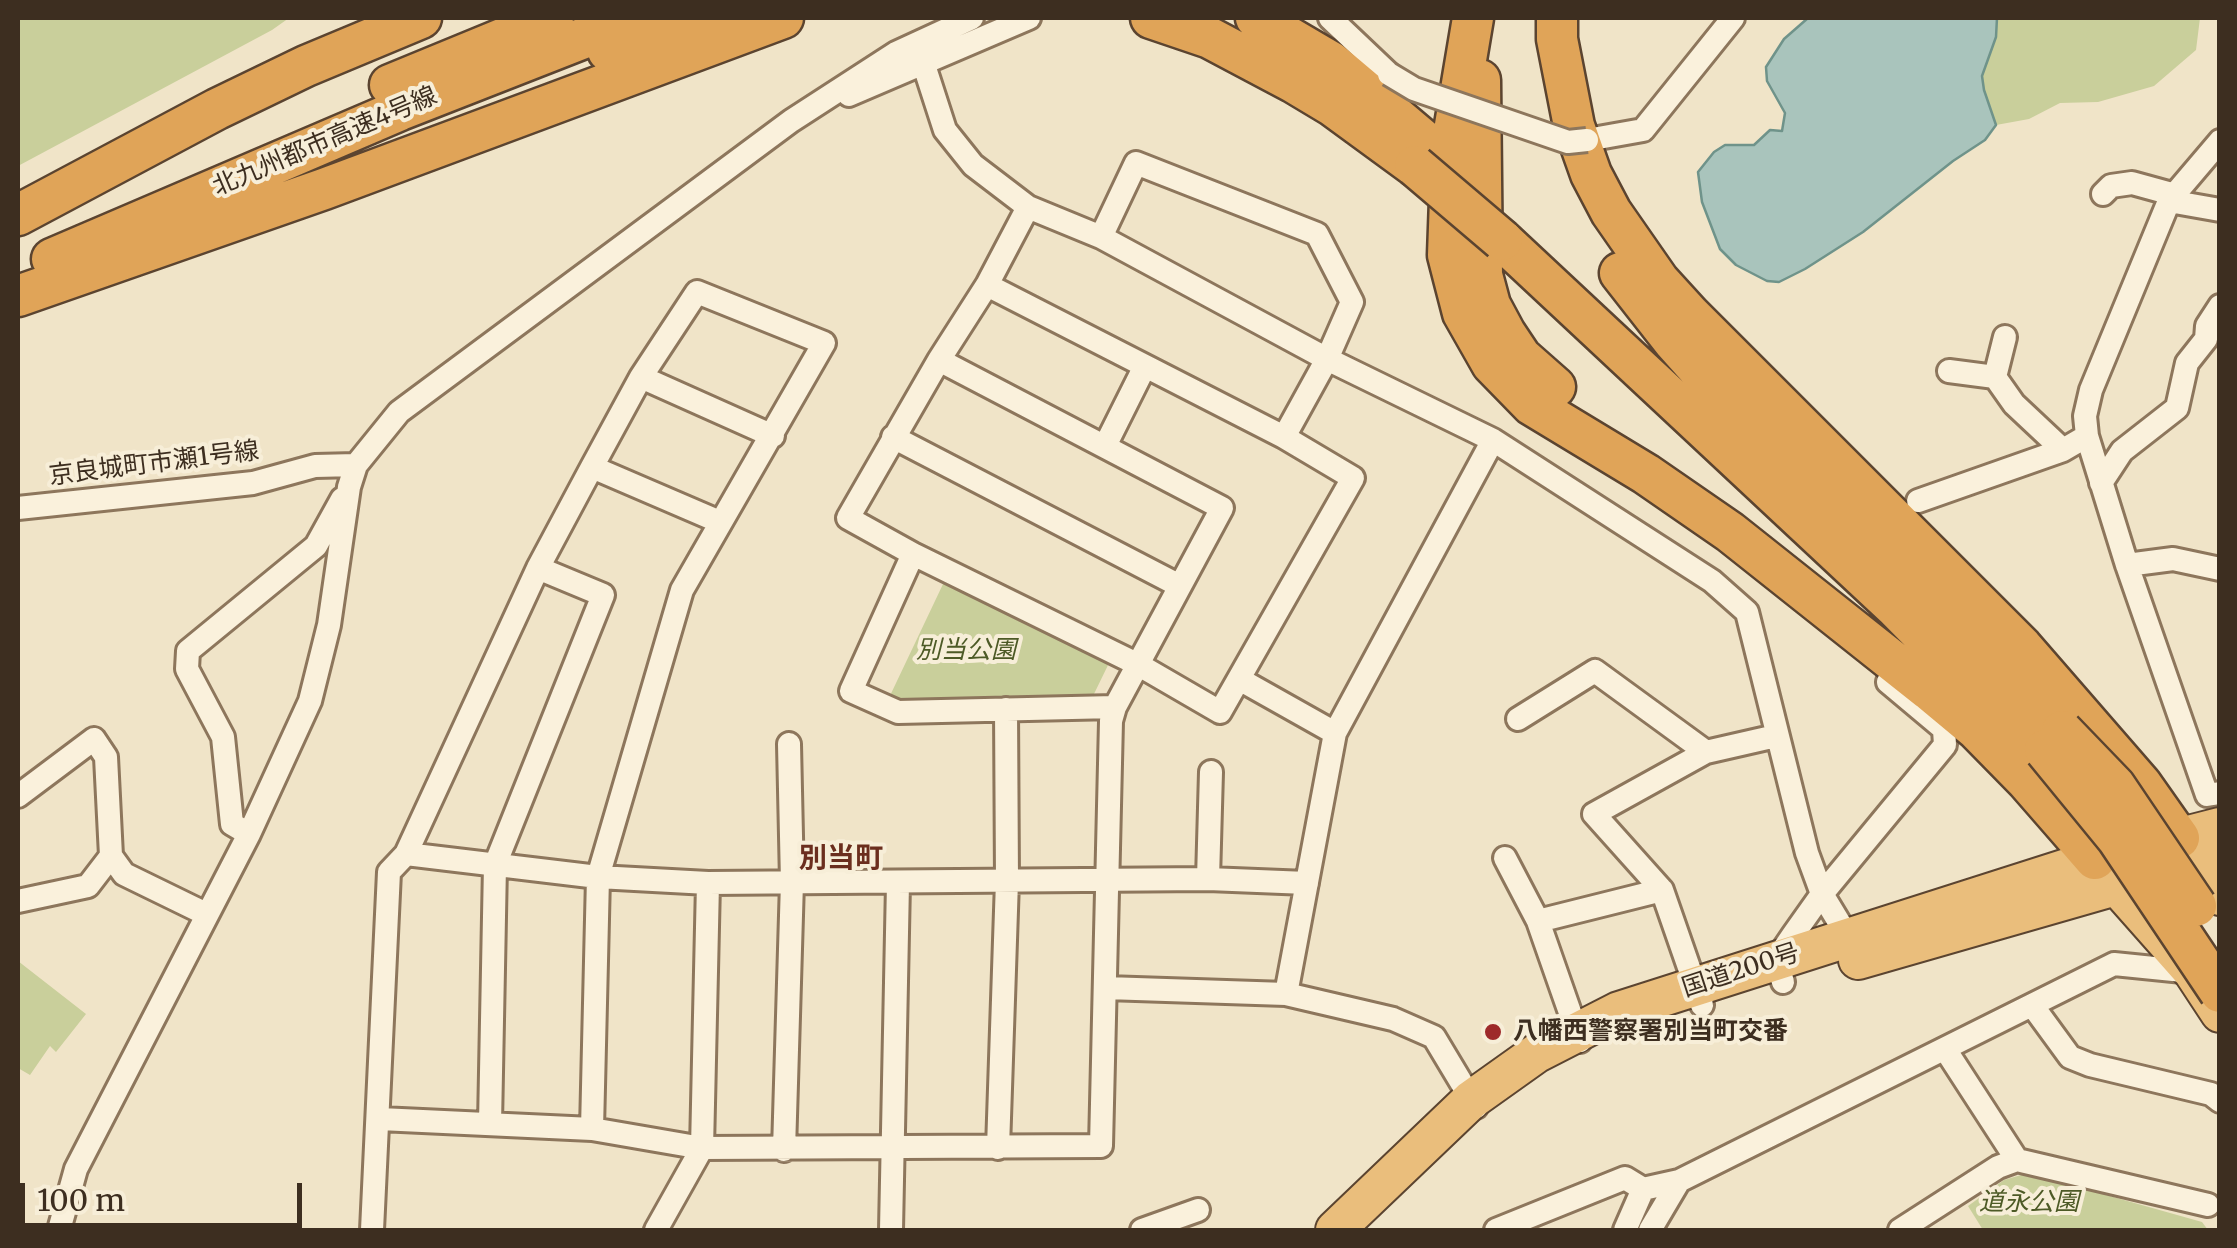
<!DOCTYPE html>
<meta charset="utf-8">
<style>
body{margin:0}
#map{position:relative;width:2237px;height:1248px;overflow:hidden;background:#f0e4c8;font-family:Merriweather,serif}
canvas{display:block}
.frame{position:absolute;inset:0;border:20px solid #3d2e20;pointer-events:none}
.scale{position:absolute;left:20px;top:1183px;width:282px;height:45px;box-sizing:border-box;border:5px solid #3d2e20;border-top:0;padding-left:12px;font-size:30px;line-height:35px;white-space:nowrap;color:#3d2e20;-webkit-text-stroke:8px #f7eed8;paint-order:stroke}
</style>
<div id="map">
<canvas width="2237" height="1248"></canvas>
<div class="frame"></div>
<div class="scale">100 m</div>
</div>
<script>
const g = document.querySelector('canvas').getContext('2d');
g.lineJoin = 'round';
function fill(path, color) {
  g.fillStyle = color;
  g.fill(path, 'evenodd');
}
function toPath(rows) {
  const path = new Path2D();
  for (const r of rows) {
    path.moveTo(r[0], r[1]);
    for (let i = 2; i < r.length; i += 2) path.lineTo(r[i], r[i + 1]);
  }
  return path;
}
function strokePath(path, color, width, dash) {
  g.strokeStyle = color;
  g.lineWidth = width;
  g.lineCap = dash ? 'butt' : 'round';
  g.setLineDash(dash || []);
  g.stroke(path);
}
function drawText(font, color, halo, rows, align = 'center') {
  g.font = font + ' Merriweather,"Noto Sans JP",serif';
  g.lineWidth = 8;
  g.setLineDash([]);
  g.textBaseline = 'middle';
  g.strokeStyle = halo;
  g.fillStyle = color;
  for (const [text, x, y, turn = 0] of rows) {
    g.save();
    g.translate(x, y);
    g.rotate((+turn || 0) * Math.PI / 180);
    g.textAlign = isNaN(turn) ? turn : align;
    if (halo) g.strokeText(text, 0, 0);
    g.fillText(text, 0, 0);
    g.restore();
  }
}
fill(toPath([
 [18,18,289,18,272,30,18,166],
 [1997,18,2200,18,2196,50,2154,86,2098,102,2060,103,2029,119,1996,125,1984,90,1982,76,1996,37],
 [944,582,1110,661,1093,696,887,702],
 [18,961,86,1014,56,1052,50,1046,30,1075,18,1068],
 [2028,1173,2202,1222,2208,1230,1983,1230,1968,1206,2004,1180]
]), '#c9cf9b');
const water = toPath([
 [1808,18,1997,18,1996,37,1982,76,1984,90,1996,125,1985,140,1953,161,1863,232,1805,269,1779,282,1767,281,1736,265,1720,249,1702,202,1698,172,1714,152,1725,145,1754,145,1770,130,1782,131,1785,113,1767,81,1766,67,1784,39,1808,18]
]);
fill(water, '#a9c4bc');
strokePath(water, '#6f938a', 2.5);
const minor = toPath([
 [1330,18,1389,74],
 [923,62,945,130,973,165,1028,207,1101,237,1327,359,1493,440,1712,581,1747,612,1807,853,1822,894,1848,937],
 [849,95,1029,18],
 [1587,140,1643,130,1733,18],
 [2220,141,2169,201,2091,390,2085,416,2087,436,2127,565,2207,795,2220,793],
 [2103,194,2111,186,2132,183,2172,194],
 [2169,201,2220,210],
 [1101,237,1136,163,1317,234,1352,302,1327,359,1284,437],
 [987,285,1284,437,1353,478,1220,712,1139,665,913,554,848,518,939,360,987,285,1028,207],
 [2005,337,1995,377,2014,404,2063,450],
 [1949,371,1995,377],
 [641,377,773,436],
 [893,437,1178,585],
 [1106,444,1145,366],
 [592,467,720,522],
 [2101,483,2122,451,2177,408,2187,363,2206,339,2207,326,2220,306],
 [1918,501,2063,450,2087,436],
 [18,508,253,483,315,466,356,465],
 [913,554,851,691,898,712,1115,707,1222,508,939,360],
 [2127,565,2173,559,2220,569],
 [1239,679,1335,733],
 [1518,719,1595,671,1706,752,1776,736],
 [18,796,94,739,106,757,111,856,124,874,206,914],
 [249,834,232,824,223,737,187,669,188,651,316,546,342,499],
 [406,854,598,877,708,883,1208,879,1307,883],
 [1505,858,1538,921,1662,890,1594,814,1706,752],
 [1208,879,1211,772],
 [1662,890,1702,1005],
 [18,901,88,886,111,856],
 [1538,921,1580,1041],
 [1783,982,1776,960,1793,935,1822,894,1945,745,1944,729,1888,682],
 [1106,988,1286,994,1393,1019,1434,1037,1476,1107],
 [1286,994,1335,733,1493,440],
 [2032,1005,2070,1057,2090,1065,2211,1094,2220,1101],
 [1945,1049,2017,1160],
 [380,1119,592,1129,702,1148,1101,1146,1111,721,1115,707],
 [490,1124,495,865,603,595,538,568],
 [998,1148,1007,881,1006,709],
 [784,1150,792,882,789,744],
 [59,1230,76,1169,249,834,310,701,329,625,349,487,356,465,399,412,791,121,896,53,972,18],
 [372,1230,389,872,406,854,538,568,592,467,641,377,697,292,824,343,682,590,598,877,592,1129],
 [656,1230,702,1148,708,883],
 [891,1230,898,883],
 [1142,1230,1198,1210],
 [1496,1230,1625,1178,1643,1189,1679,1181,2114,964,2193,972],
 [1625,1230,1643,1189],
 [1650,1230,1679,1181],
 [1900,1230,1998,1167,2017,1160,2208,1205]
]);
const trunk = toPath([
 [2184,844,2220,896],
 [2101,868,2193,972,2220,1013],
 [1858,960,2220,856],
 [1335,1230,1471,1100,1537,1053,1619,1011,2095,859,2220,827]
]);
const motorway = toPath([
 [1151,18,1210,38,1293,82,1333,106,1415,166],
 [1256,18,1331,62,1422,139],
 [1473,18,1452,143,1448,255,1463,313,1492,364,1532,405,1646,474,1730,532,1929,690,1977,730,2027,781,2095,859],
 [1557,18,1557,39,1574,126,1591,174,1611,212,1659,281,1690,315,2022,647,2141,784,2179,838],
 [608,51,703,18],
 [1480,80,1482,275,1490,305,1505,333,1521,357,1555,387],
 [390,85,553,18],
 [18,215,217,109,306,66,421,18],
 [1502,240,1896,608,2015,728,2045,750],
 [52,259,400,110,635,18],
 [1620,273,1674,342,1745,421,1857,525,1956,633,2062,731],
 [18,296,324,189,783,18]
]);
strokePath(minor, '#8d765c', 28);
strokePath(trunk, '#5b4430', 42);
strokePath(motorway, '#5b4430', 45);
strokePath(minor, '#faf1dc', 22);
strokePath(trunk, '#eabe7c', 38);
strokePath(motorway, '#e0a458', 40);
const minorBridge = toPath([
 [1389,74,1414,89,1568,142,1587,140]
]);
const motorwayBridge = toPath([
 [1415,166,1502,240],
 [2062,731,2115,786,2196,906],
 [2045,750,2117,838,2220,992]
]);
strokePath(minorBridge, '#8d765c', 28, []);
strokePath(motorwayBridge, '#5b4430', 45, []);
strokePath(minorBridge, '#faf1dc', 22);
strokePath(motorwayBridge, '#e0a458', 40);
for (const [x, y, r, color] of [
 [1493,1032,10,"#9e2a2b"]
]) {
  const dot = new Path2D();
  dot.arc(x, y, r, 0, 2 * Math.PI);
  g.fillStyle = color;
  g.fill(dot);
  strokePath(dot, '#f7eed8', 4);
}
drawText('25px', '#3d2e20', '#f7eed8', [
 ["北九州都市高速4号線",325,142,-23],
 ["京良城町市瀬1号線",154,464,-7],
 ["国道200号",1741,971,-18]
]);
drawText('italic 25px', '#4d5a26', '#f7eed8', [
 ["別当公園",966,651],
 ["道永公園",2029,1203]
]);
drawText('bold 25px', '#3d2e20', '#f7eed8', [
 ["八幡西警察署別当町交番",1513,1032]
], 'left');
drawText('bold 28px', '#6b2e1e', '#f7eed8', [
 ["別当町",841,859]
]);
</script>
